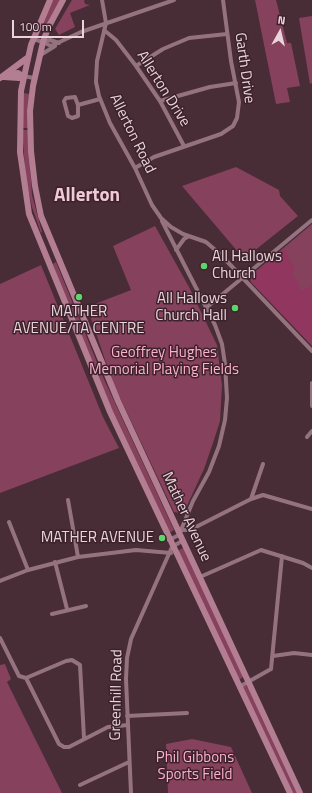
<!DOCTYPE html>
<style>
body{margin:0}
#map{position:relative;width:312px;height:793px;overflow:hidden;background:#482c36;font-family:"Titillium Web",sans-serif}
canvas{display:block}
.north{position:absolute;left:260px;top:12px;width:40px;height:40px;-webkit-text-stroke:3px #3d222c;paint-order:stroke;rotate:8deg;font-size:11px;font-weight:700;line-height:16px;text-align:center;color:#e8d5db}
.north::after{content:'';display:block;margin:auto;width:14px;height:18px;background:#e8d5db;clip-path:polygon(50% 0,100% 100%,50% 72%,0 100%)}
.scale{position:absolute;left:12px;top:20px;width:72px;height:18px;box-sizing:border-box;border:2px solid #e8d5db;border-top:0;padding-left:5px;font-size:12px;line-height:14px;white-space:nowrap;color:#e8d5db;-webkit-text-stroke:3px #3d222c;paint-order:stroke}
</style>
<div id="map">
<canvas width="312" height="793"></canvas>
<div class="north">N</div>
<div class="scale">100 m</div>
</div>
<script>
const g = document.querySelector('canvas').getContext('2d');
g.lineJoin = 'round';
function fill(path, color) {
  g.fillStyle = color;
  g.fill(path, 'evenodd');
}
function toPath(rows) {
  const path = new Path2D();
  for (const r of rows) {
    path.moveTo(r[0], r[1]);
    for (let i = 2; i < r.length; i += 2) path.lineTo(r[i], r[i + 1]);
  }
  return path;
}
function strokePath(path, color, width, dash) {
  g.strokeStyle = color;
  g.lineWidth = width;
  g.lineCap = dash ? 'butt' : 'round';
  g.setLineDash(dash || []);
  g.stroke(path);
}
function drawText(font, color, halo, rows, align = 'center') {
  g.font = font + ' "Titillium Web",sans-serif';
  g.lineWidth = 3;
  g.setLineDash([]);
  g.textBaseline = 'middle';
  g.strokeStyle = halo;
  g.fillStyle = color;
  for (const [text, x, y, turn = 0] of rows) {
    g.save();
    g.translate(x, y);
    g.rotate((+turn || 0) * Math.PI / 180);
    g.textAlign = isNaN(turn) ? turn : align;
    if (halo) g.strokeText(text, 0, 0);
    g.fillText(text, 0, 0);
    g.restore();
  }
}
fill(toPath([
 [53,0,60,0,46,27,40,27],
 [72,0,84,0,85,4,90,5,70,13,75,27,59,35,55,29],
 [255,0,276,0,287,43,291,43,300,86,287,88,290,102,276,104],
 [312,16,312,83,310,84,299,18],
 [24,93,29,94,28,128,22,128],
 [22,130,28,130,32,195,42,232,41,233,32,207,26,180],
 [236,167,279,190,280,196,298,216,244,259,182,186],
 [312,224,312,345,251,282,250,276],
 [155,226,189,287,217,345,222,386,220,421,213,443,204,469,186,508,180,513,174,512,113,383,87,307,131,290,113,246],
 [56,262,103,377,174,530,169,533,112,412,65,298,53,264],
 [41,265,103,417,119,448,0,493,0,284],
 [183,548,243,676,242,678,238,680,177,551],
 [5,664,11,679,7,682,62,793,0,793,0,665],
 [246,685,249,690,297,793,290,793,241,687],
 [192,739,231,747,252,793,168,793,166,744]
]), '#86415d');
fill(toPath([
 [284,249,295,270,291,274,298,282,300,291,310,287,312,282,312,346,251,282,250,276]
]), '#91365e');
strokePath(toPath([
 [102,0,106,23,97,61,96,82,99,96,110,123,135,168,152,205,161,218,171,227,183,234,206,242,220,254,312,351],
 [104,30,116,40,136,66,160,101,184,146],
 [33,39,43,42,50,40,59,43],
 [43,42,51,46,81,32,174,0],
 [39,56,55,46],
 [136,66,163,49,189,38,227,34],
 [23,76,34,78],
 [160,101,210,87,236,83],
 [78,105,75,97,66,98,64,101,68,116,72,118,78,116,78,105,100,99],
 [135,168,154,157,221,134,233,126,237,118,239,102,231,61,223,0],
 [162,221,215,325,222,344,225,364,227,398,225,420,219,446,209,472,193,501,179,535,169,540],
 [176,250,184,239,189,236],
 [206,308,312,220],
 [312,383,312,406],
 [307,437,312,431],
 [251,499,263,464],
 [68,500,78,557],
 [9,522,28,570],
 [181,530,190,530,251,499,263,495,312,509],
 [55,562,67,609],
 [200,577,261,550,303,563,312,568],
 [0,581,28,570,78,557,136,550,171,553],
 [52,614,86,606],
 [0,638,19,676,26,678,59,744,64,747,69,747,108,727,128,725],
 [273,656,294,653,312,655],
 [26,678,66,661,72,660,80,665,84,738],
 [239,687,271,669,282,556],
 [127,716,187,713],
 [80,785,129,762],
 [131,793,126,679,127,658,131,639,172,547,182,541]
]), '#94737f', 4);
strokePath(toPath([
 [50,0,31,45,21,91,20,152,29,214,110,412,290,793],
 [63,0,48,28,43,42,33,86,30,111,31,151,35,186,41,216,118,401,300,793],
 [6,76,18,73,23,76],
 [4,77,19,78,23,76],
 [0,78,27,58]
]), '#b47e92', 6);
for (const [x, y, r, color] of [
 [204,266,4,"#5ed56c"],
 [79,297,4,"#5ed56c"],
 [235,308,4,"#5ed56c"],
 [162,538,4,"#5ed56c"]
]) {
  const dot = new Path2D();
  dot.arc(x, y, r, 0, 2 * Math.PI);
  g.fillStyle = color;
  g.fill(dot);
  strokePath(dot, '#3d222c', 1.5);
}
drawText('15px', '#e8d5db', '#3d222c', [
 ["Garth Drive",244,68,82],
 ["Allerton Drive",163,89,58],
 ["Allerton Road",132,134,64],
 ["Mather Avenue",186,517,65],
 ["Greenhill Road",117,695,-89]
]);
drawText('15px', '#e8d5db', '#3d222c', [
 ["All Hallows",212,257,"left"],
 ["Church",212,274,"left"],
 ["All Hallows",227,299],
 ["Church Hall",227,316],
 ["MATHER",79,312,"center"],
 ["AVENUE/TA CENTRE",79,329,"center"],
 ["MATHER AVENUE",154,538]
], 'right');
drawText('15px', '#fdb1cd', '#3d222c', [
 ["Geoffrey Hughes",164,353],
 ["Memorial Playing Fields",164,370],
 ["Phil Gibbons",195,758],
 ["Sports Field",195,775]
]);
drawText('bold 19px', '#f0cbd7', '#3d222c', [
 ["Allerton",87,196]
]);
</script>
